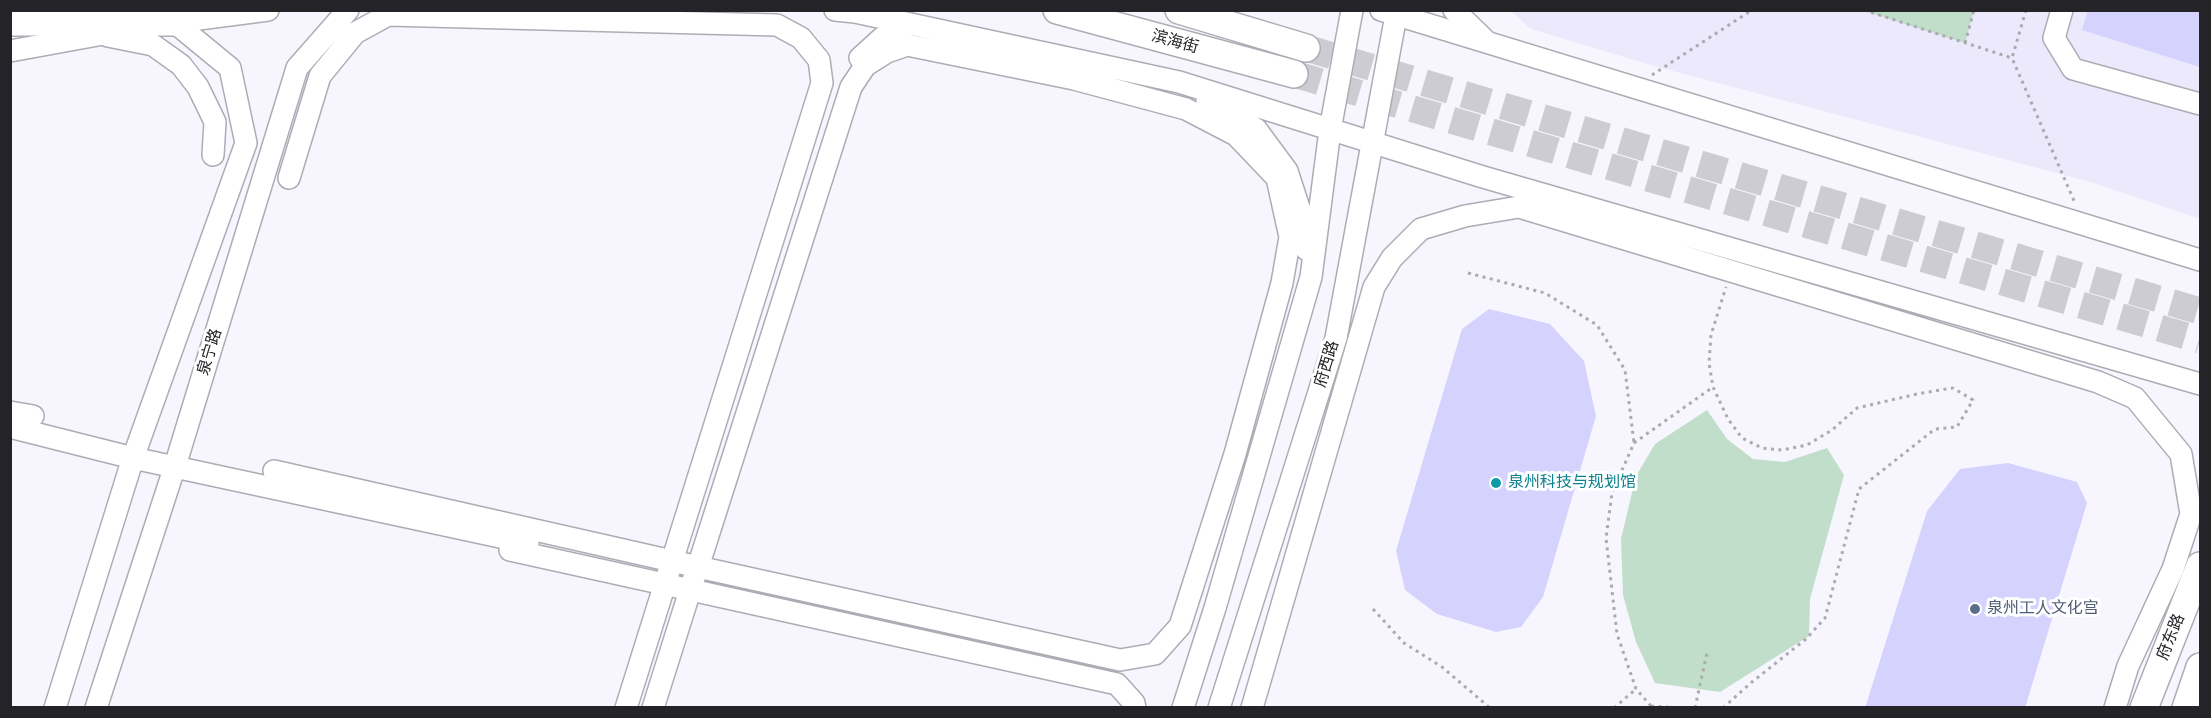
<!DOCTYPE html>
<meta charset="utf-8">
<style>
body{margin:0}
#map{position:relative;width:2211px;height:718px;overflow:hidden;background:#f7f6fe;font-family:Bitter,serif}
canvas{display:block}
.frame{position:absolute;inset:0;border:12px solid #242428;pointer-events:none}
</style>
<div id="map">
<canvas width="2211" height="718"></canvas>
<div class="frame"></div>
</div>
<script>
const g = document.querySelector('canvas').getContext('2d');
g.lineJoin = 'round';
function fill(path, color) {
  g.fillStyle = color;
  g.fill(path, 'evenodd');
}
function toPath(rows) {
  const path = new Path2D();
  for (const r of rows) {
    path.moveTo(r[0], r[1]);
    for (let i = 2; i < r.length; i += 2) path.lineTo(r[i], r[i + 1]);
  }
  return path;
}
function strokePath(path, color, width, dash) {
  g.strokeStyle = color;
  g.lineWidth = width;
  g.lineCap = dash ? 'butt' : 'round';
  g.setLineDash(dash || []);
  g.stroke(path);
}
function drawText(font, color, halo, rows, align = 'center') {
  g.font = font + ' Bitter,"Noto Sans SC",serif';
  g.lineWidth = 6;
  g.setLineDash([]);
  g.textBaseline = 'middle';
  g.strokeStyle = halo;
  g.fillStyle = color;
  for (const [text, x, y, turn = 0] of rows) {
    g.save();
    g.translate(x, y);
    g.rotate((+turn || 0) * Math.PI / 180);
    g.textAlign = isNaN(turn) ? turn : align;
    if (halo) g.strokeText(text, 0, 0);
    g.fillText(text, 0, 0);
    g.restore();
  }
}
fill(toPath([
 [1511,11,2200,11,2200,219,2094,183,1654,66,1531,29]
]), '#ebe9fb');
fill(toPath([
 [1864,11,1974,11,1965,43],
 [1707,410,1727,439,1753,459,1785,462,1827,448,1844,475,1810,599,1809,636,1720,692,1655,683,1636,642,1623,595,1621,539,1636,476,1655,444]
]), '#c1deca');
fill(toPath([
 [2088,10,2200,10,2200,67,2082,30],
 [1489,309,1550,324,1584,361,1596,416,1543,597,1521,627,1496,632,1437,614,1405,590,1396,551,1462,329],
 [2008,463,2077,482,2087,503,2025,708,1865,708,1927,511,1960,469]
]), '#d6d2fe');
strokePath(toPath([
 [1306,48,2200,311],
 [1294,74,2200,340]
]), '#cdccd3', 27, [27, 14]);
const minor = toPath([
 [835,10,855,12,1179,82,1483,177,2200,384],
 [1381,10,2200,260],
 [1454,10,1487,42],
 [2062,10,2054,38,2073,69,2200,104],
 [168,23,268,10],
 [108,36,153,45,181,65,198,87,215,122,213,155],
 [10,51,125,30],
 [860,58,882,38,910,24],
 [1207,100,1256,129,1287,171,1300,211,1307,250],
 [289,178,320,76,355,33,388,15,777,25,801,38,819,60,822,83,626,708],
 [10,412,33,416],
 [10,427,133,458,528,543],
 [274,471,672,561,698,567,1120,660,1155,654,1180,626,1235,454,1282,283,1290,237,1277,178,1236,135,1186,109,1074,79,907,45,887,52,865,66,851,87,698,567,694,578,653,708],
 [510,550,1117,684,1134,703,1135,708],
 [55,708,133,458,246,143,230,68,174,22],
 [96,708,175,466,297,68,348,10],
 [1183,708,1215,608,1311,277,1330,130,1352,10],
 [1219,708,1336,338,1397,10],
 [1252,708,1374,287,1392,258,1421,229,1465,216,1519,207,2098,382,2135,398,2181,454,2191,514,2173,569,2128,666,2115,708]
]);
const major = toPath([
 [1057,10,1294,74],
 [1179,10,1306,48],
 [10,22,174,22],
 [2144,708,2200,566],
 [2186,708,2200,667]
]);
strokePath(minor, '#adacb5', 24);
strokePath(major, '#adacb5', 30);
strokePath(toPath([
 [1864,10,2012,58],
 [2026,10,2012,58,2075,203],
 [1965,43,1974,10],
 [1652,75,1752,10],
 [1468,273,1545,293,1597,325,1625,370,1634,443],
 [1373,609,1404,643,1442,667,1490,708],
 [1651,706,1636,689,1617,634,1606,538,1612,493,1634,443,1713,387],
 [1651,706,1679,708],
 [1614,708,1636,689],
 [1695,708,1707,653],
 [1723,708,1752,682,1806,639,1825,618,1859,489,1935,429,1957,427,1973,400,1953,388,1917,394,1857,408,1832,430,1807,445,1782,450,1762,448,1742,438,1728,419,1713,387,1709,363,1711,335,1726,287]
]), '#aaaab0', 3, [3, 4.5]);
strokePath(minor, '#fff', 21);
strokePath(major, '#fff', 27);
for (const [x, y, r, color] of [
 [1496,483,6,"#0f9aa8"],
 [1975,609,6,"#5c6f8a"]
]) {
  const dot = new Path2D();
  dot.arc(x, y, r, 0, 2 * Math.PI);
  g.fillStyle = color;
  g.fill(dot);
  strokePath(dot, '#fff', 2);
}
drawText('16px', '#242428', '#fff', [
 ["滨海街",1175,42,15],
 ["泉宁路",210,352,-73],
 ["府西路",1327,364,-73],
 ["府东路",2171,637,-68]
]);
drawText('16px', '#0d838f', '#fff', [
 ["泉州科技与规划馆",1508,483]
], 'left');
drawText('16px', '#4e5e75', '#fff', [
 ["泉州工人文化宫",1987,609]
], 'left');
</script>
